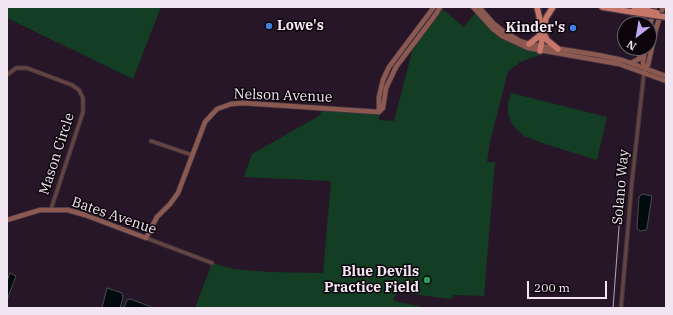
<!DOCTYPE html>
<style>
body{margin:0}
#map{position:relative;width:673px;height:315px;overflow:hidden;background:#271627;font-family:"IBM Plex Serif",serif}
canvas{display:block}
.frame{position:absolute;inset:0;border:8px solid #f1e5f1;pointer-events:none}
.north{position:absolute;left:617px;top:16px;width:40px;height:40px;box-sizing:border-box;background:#0c050c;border:1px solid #685f68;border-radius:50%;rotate:211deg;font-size:11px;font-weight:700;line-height:16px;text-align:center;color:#f1e5f1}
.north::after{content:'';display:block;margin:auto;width:14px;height:18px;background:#c2a8f2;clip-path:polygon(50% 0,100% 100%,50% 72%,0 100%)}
.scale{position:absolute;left:527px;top:281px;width:80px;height:18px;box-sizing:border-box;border:2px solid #f1e5f1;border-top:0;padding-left:5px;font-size:12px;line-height:14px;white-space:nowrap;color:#f1e5f1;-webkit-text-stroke:3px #0c050c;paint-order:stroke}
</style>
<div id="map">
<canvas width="673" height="315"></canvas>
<div class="frame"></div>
<div class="north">N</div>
<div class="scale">200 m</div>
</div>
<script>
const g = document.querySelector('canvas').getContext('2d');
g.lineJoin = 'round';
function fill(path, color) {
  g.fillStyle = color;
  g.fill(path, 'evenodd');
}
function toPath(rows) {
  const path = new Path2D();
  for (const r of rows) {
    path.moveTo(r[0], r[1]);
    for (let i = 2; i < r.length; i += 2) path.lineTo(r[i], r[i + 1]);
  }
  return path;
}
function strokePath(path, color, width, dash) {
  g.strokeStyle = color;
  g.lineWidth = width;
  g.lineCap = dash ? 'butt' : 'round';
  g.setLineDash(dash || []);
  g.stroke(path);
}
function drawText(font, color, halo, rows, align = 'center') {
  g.font = font + ' "IBM Plex Serif",serif';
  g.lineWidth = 3;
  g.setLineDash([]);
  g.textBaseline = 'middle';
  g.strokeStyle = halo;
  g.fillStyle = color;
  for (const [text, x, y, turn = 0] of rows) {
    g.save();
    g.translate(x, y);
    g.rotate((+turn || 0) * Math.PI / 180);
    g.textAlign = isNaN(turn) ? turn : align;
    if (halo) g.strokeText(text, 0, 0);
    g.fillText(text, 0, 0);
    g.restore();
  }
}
fill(toPath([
 [7,7,161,7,133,79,7,18],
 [440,7,464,27,477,11,502,36,540,51,540,55,522,61,508,71,490,142,487,162,495,162,484,296,453,295,452,298,449,299,399,292,394,297,394,301,427,308,195,308,212,263,233,269,270,272,323,273,331,181,244,177,252,154,319,116,323,109,379,112,379,120,394,121,412,52,409,49],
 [511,93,607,117,597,160,542,143,524,136,517,130,511,122,508,113,508,103]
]), '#133e23');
const water = toPath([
 [642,194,652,196,647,228,646,230,640,231,637,228,639,197,642,194],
 [10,273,16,276,7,300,7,281,10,273],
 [107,288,122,293,123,298,120,308,102,308,107,288],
 [130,299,149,306,152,308,124,308,127,300,130,299]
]);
fill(water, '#010b0d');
strokePath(water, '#494c51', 1);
const street = toPath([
 [7,75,16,68,27,68,72,85,79,90,83,98,83,112,51,209],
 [151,141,192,155],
 [146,238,212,263],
 [621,308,632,181,644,73]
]);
const secondary = toPath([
 [473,7,493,29,502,36,528,48,619,64,666,81],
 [479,7,493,23,503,31,520,41,529,44,598,55,622,60,666,76],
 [649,28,655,7],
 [631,63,639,59,642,52],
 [645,67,648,65,656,29,663,7],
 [645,69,643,63,645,48],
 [379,112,383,108,386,88,396,67,436,14,440,7],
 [379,112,379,97,383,80,389,67,434,7],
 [7,220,40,210,68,210,85,215,146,238,157,217,170,204,178,193,205,122,217,109,231,104,243,103,379,112]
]);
const highway = toPath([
 [537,7,540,20,539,32],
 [602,7,632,12],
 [543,31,547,40,558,49],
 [529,44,538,37],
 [540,51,546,18,553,7]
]);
strokePath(street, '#433343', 5);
strokePath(secondary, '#433343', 6);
strokePath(highway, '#433343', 8);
strokePath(street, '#64443e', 3);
strokePath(secondary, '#8b5950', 4.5);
strokePath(highway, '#c6776a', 5.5);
strokePath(toPath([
 [613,308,622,188]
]), '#b4a6b4', 1);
const highwayBridge = toPath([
 [634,7,657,13],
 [632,12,666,17]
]);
strokePath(highwayBridge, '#433343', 8, []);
strokePath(highwayBridge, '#c6776a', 5.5);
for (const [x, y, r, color] of [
 [269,26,4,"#3f7fe0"],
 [573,28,4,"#3f7fe0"],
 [427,280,4,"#2e9e5b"]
]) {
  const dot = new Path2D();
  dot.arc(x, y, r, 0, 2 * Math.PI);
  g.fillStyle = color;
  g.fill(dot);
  strokePath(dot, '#0c050c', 1.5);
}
drawText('bold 14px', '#f1e5f1', '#0c050c', [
 ["Lowe's",277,26,"left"],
 ["Kinder's",565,28],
 ["Blue Devils",419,272],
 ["Practice Field",419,288]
], 'right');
drawText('14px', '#f1e5f1', '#0c050c', [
 ["Nelson Avenue",283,96,2],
 ["Mason Circle",57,154,-72],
 ["Solano Way",621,187,-85],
 ["Bates Avenue",114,216,19]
]);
</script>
